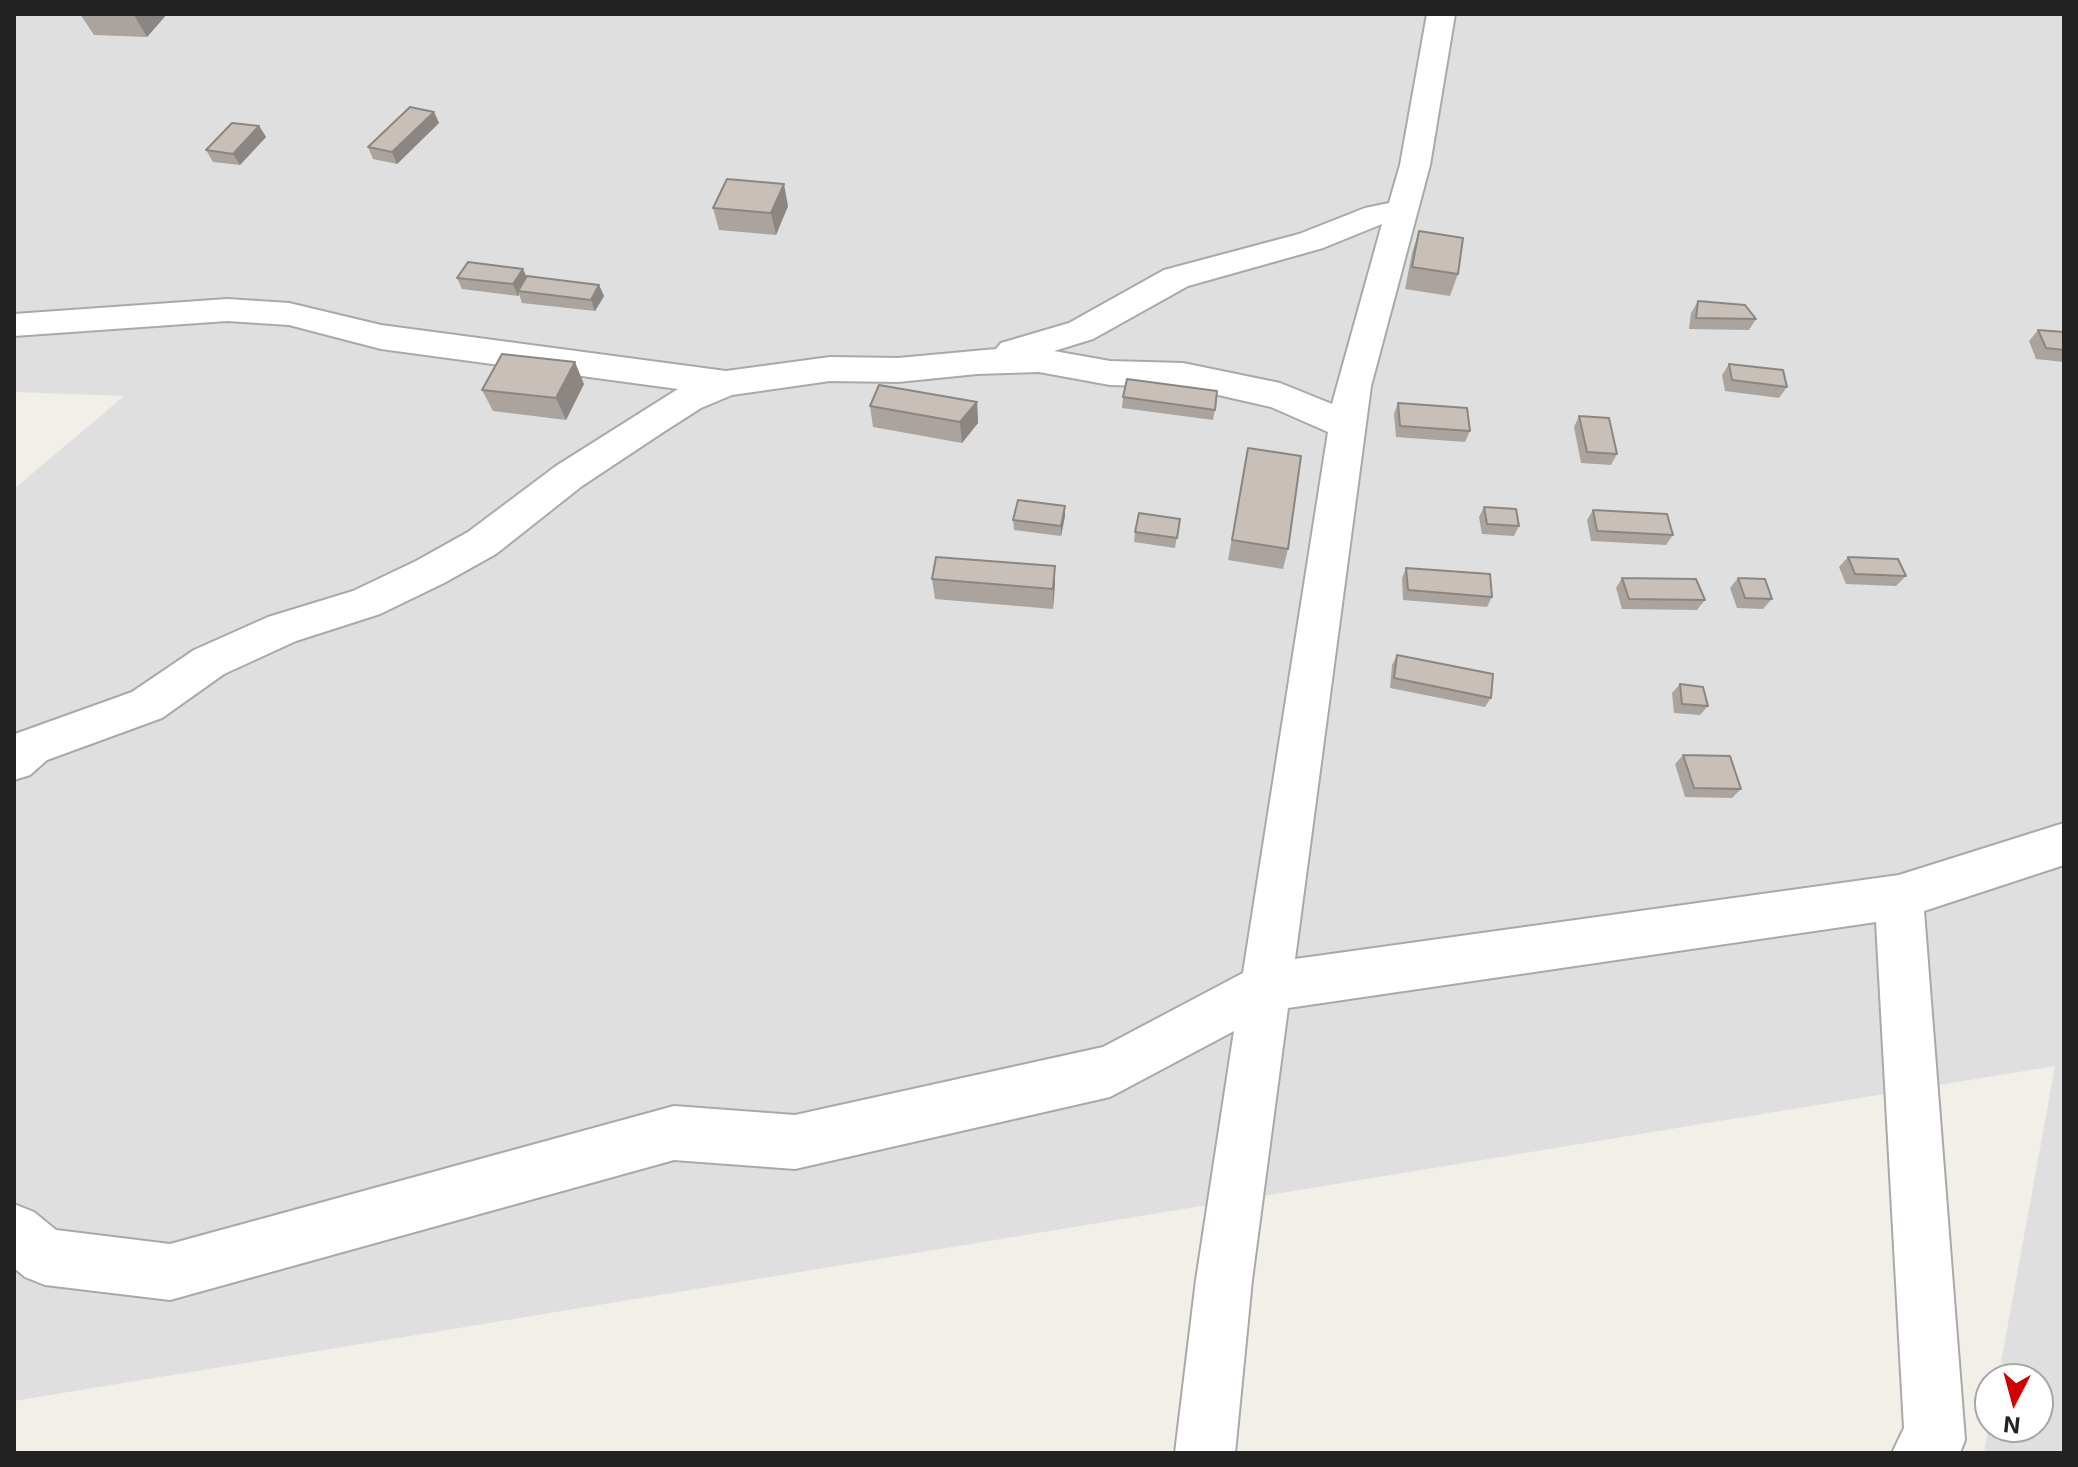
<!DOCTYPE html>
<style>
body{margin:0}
#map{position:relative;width:2078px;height:1467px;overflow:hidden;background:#f2efe9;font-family:Inter,sans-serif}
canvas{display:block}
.frame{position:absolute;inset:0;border:16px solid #222;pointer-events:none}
.north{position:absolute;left:1974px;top:1363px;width:80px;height:80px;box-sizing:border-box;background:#fff;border:2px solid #a7a7a7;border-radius:50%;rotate:186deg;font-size:22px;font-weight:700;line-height:32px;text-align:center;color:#222}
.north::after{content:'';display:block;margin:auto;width:28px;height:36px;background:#d40000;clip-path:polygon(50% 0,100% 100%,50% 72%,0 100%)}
</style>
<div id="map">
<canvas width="2078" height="1467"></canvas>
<div class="frame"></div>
<div class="north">N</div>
</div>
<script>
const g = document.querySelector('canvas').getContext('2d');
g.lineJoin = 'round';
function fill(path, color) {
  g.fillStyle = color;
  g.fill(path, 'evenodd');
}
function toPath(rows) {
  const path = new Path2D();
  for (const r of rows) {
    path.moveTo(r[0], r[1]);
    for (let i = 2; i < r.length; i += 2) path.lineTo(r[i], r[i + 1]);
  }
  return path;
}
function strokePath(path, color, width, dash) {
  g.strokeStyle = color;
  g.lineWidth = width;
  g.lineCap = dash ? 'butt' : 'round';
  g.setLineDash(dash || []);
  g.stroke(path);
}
fill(toPath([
 [14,14,2064,14,2064,1453,1984,1453,1990,1421,1990,1427,2038,1427,2038,1379,1998,1379,2055,1066,14,1401,14,489,124,396,14,392]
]), '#e0dfdf');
const street = toPath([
 [1427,14,1455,14,1430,165,1371,386,1295,959,1899,875,2064,823,2064,865,1924,911,1965,1440,1960,1453,1892,1453,1904,1428,1876,922,1288,1008,1252,1280,1235,1453,1175,1453,1196,1280,1234,1031,1110,1097,795,1169,674,1160,170,1300,45,1285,25,1277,14,1268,14,1204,34,1212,56,1230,170,1244,674,1106,795,1115,1103,1047,1243,973,1328,432,1271,407,1183,387,1110,385,1039,372,977,374,898,382,830,381,732,395,701,408,665,431,582,486,496,554,444,583,380,614,296,641,224,674,162,718,47,760,30,775,14,780,15,734,132,692,194,650,268,617,353,591,416,561,468,532,556,466,678,389,381,349,289,325,227,321,14,336,14,314,227,299,289,303,381,325,726,371,830,357,898,358,996,349,1001,343,1069,323,1164,270,1299,234,1365,208,1389,203,1400,165,1427,14],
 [1382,224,1332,404,1280,383,1183,363,1110,361,1054,351,1093,339,1188,286,1323,248,1382,224]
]);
strokePath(street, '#a9a9a9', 4);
fill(street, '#fff');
fill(toPath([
 [80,14,167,14,147,37,94,35],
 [434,112,439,123,397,164,373,159,368,147],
 [259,126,266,137,240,165,213,162,206,150],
 [788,206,776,235,719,230,713,208],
 [1419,231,1458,274,1450,296,1405,289,1412,253],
 [527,277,599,285,604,296,595,311,522,303,519,294,518,296,462,289,457,278],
 [1698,301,1756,319,1749,330,1689,329,1691,313],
 [2038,330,2064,332,2064,362,2036,359,2029,341],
 [1729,364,1787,387,1779,398,1725,391,1722,375],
 [584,384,566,420,493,411,482,390],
 [1123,397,1215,410,1213,420,1122,408],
 [977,402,978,423,962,443,873,427,870,406],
 [1398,403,1470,431,1465,442,1396,437,1394,414],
 [1579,416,1617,454,1611,465,1581,463,1574,427],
 [1248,448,1288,549,1283,569,1228,560],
 [1484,507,1519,526,1514,536,1482,534,1479,517],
 [1593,510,1673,535,1666,545,1591,541,1587,520],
 [1065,516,1061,536,1014,530,1013,520],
 [1180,519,1175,548,1134,542,1135,532],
 [1848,557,1906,576,1896,586,1846,584,1839,567],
 [1055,566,1053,609,935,599,932,579],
 [1406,568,1492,597,1487,607,1403,600,1402,578],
 [1622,578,1705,600,1697,610,1622,609,1616,588],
 [1738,578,1772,599,1763,609,1737,608,1730,588],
 [1397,655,1491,698,1485,707,1390,688,1392,665],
 [1680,684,1708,706,1700,715,1674,713,1672,693],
 [1683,755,1741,789,1732,798,1685,797,1675,764]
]), '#aba49e');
fill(toPath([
 [134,14,167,14,147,37,134,15],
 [434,112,439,123,397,164,392,152],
 [259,126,266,137,240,165,233,154],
 [784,184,788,206,776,235,771,213],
 [523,269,528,280,518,291,519,294,518,296,513,284],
 [599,285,604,296,595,311,591,300],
 [575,362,584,384,566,420,556,398],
 [977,402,978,423,962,443,960,422],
 [1065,506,1065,516,1061,536,1061,526],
 [1055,566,1055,586,1053,609,1053,589]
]), '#8b8681');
const building = toPath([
 [410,107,434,112,392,152,368,147,410,107],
 [232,123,259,126,233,154,206,150,232,123],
 [727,179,784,184,771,213,713,208,727,179],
 [1419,231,1463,238,1458,274,1412,267,1419,231],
 [468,262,523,269,513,284,457,278,468,262],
 [527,276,599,285,591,300,518,291,527,276],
 [1698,301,1745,305,1756,319,1696,318,1698,301],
 [2038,330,2064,332,2064,350,2046,348,2038,330],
 [502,354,575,362,556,398,482,390,502,354],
 [1729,364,1783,370,1787,387,1732,380,1729,364],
 [1127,379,1217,391,1215,410,1123,397,1127,379],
 [879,385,977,402,960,422,870,406,879,385],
 [1398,403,1467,408,1470,431,1400,426,1398,403],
 [1579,416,1609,418,1617,454,1587,452,1579,416],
 [1248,448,1301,456,1288,549,1232,540,1248,448],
 [1018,500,1065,506,1061,526,1013,520,1018,500],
 [1484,507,1516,509,1519,526,1487,524,1484,507],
 [1593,510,1667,514,1673,535,1597,531,1593,510],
 [1139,513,1180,519,1177,538,1135,532,1139,513],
 [936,557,1055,566,1053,589,932,579,936,557],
 [1848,557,1898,559,1906,576,1855,574,1848,557],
 [1406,568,1490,574,1492,597,1408,590,1406,568],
 [1622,578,1696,579,1705,600,1629,599,1622,578],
 [1738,578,1765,579,1772,599,1745,598,1738,578],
 [1397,655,1493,674,1491,698,1394,678,1397,655],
 [1680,684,1703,687,1708,706,1682,704,1680,684],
 [1683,755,1730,756,1741,789,1694,788,1683,755]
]);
fill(building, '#c7bfb8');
strokePath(building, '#8b8681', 2);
</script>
